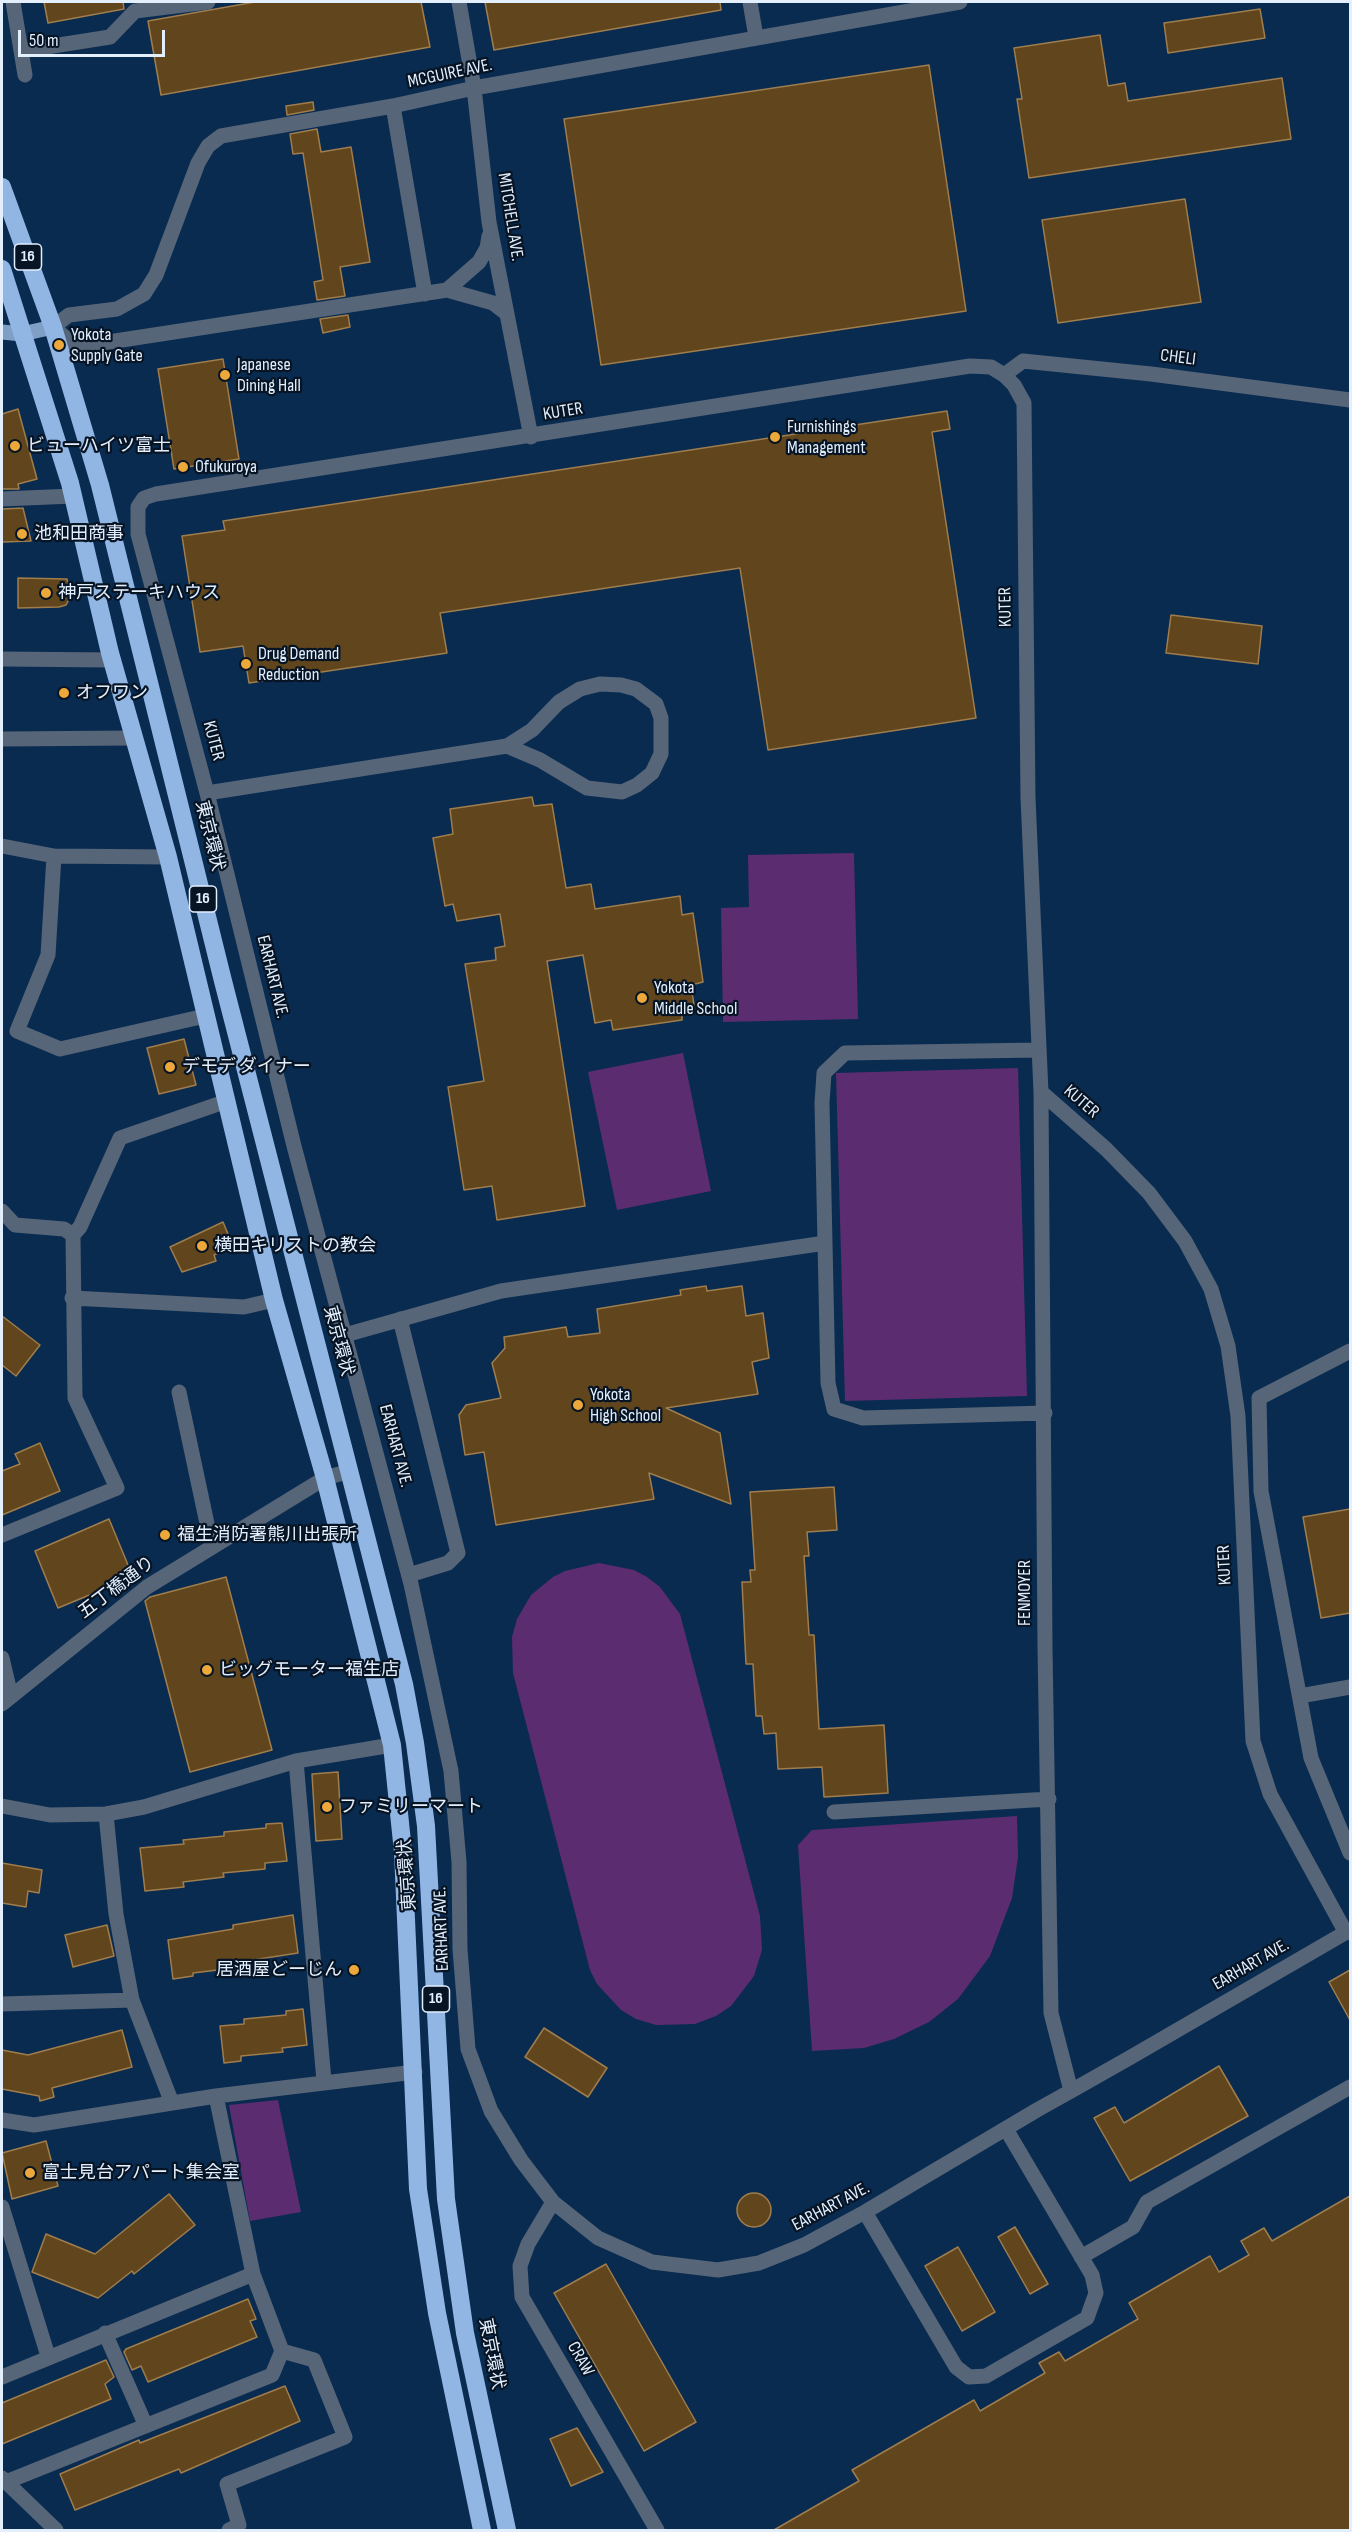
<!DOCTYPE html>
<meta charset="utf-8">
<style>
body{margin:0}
#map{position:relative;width:1352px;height:2532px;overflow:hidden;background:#092b50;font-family:"Sofia Sans Condensed",sans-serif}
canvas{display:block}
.frame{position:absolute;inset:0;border:3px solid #e4effe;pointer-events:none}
.scale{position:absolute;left:18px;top:30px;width:147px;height:27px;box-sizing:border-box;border:3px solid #e4effe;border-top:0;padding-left:8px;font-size:18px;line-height:21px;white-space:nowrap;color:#e4effe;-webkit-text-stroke:4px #061424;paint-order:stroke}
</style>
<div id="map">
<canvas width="1352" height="2532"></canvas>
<div class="frame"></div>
<div class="scale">50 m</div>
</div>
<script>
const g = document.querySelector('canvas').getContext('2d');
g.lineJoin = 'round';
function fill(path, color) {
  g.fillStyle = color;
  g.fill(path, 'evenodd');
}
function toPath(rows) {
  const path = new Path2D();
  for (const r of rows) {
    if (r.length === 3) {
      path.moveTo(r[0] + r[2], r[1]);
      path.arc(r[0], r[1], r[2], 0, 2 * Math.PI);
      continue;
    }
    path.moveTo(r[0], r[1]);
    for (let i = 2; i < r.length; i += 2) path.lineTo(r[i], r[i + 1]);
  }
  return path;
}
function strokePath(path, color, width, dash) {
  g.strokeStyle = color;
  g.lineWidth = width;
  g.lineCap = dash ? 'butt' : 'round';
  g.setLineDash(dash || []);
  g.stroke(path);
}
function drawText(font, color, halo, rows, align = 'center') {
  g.font = font + ' "Sofia Sans Condensed","Noto Sans JP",sans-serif';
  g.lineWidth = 4.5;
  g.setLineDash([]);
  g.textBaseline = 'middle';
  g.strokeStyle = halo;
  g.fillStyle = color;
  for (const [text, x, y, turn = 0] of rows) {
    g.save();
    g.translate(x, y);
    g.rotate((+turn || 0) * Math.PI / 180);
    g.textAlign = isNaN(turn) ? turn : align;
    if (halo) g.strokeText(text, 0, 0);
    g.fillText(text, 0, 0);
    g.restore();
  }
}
fill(toPath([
 [854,853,858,1019,723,1022,721,908,749,907,748,855],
 [683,1053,711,1191,617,1210,588,1072],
 [1018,1068,1027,1396,845,1401,836,1073],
 [599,1563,634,1570,647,1577,660,1587,680,1614,760,1916,762,1950,754,1976,731,2006,716,2016,695,2024,656,2025,636,2019,621,2010,597,1984,590,1970,513,1673,512,1637,517,1619,531,1595,553,1577,565,1571],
 [1017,1816,1018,1857,1012,1898,990,1956,958,1999,929,2022,894,2039,864,2048,812,2051,798,1845,812,1830],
 [278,2100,301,2212,250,2221,229,2105]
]), '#5c2c71');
const building = toPath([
 [44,2,123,2,124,9,48,23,44,2],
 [255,2,421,2,430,47,161,95,148,21,255,2],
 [485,2,720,2,721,10,494,50,485,2],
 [1260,9,1265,38,1168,53,1164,23,1260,9],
 [1100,35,1108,86,1125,83,1128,101,1282,78,1291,139,1029,178,1017,99,1022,99,1014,48,1100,35],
 [929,65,966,311,601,365,564,119,929,65],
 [313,102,314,110,287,115,286,106,313,102],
 [317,129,321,152,351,147,370,262,340,267,345,296,317,300,314,282,323,280,303,153,293,154,290,134,317,129],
 [1185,199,1201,302,1058,323,1042,220,1185,199],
 [348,315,350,327,323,333,320,319,348,315],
 [223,359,239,459,174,469,158,369,223,359],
 [18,409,37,479,18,484,19,489,2,489,2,414,18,409],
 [947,411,950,429,932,432,976,718,768,750,740,568,440,613,447,653,249,683,243,646,200,652,182,536,225,530,223,521,947,411],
 [23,508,31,541,2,542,2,509,23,508],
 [18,578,67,579,71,596,66,605,59,607,18,608,18,578],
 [1171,615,1262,626,1258,664,1166,653,1171,615],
 [532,797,534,806,552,804,566,888,591,884,595,909,680,896,682,915,693,913,703,982,691,985,695,1012,682,1013,682,1020,613,1030,611,1020,595,1023,583,955,547,961,585,1206,497,1220,492,1186,464,1190,448,1087,484,1081,465,964,496,960,495,948,505,946,500,914,457,921,453,904,445,906,433,838,453,834,450,809,532,797],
 [184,1039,196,1085,159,1094,147,1048,184,1039],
 [223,1222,233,1246,214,1255,216,1261,182,1272,170,1247,223,1222],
 [706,1286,707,1291,742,1286,746,1316,763,1313,769,1358,752,1362,758,1394,666,1408,720,1433,731,1504,649,1473,654,1499,496,1525,484,1452,465,1455,459,1415,466,1405,501,1398,492,1363,505,1348,504,1337,566,1327,568,1337,600,1333,597,1309,681,1295,680,1290,706,1286],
 [2,1316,40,1345,16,1376,2,1365,2,1316],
 [40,1443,60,1491,2,1515,2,1471,20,1464,15,1454,40,1443],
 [834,1487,837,1530,807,1532,809,1556,804,1556,809,1635,814,1635,819,1729,884,1725,888,1793,824,1797,822,1767,778,1769,776,1733,764,1734,762,1716,756,1716,753,1664,746,1664,742,1582,751,1582,750,1570,755,1570,750,1492,834,1487],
 [1350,1509,1350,1613,1321,1618,1303,1517,1350,1509],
 [109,1519,133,1577,58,1608,35,1551,109,1519],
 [226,1577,272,1750,190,1772,145,1601,150,1597,226,1577],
 [338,1772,342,1839,316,1841,312,1774,338,1772],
 [282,1823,287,1861,265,1863,265,1869,223,1873,224,1877,183,1882,184,1887,145,1891,140,1848,184,1844,183,1840,224,1836,224,1832,266,1828,266,1824,282,1823],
 [2,1863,42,1870,39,1893,28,1891,26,1907,2,1903,2,1863],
 [293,1915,298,1953,233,1963,234,1968,193,1973,193,1976,173,1979,168,1940,233,1929,233,1925,293,1915],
 [107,1925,114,1956,73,1967,65,1935,107,1925],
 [1350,1970,1350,2020,1329,1982,1350,1970],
 [303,2009,307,2045,282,2048,283,2052,241,2056,241,2061,224,2063,220,2026,244,2024,244,2019,286,2015,286,2011,303,2009],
 [544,2028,607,2068,588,2097,525,2057,544,2028],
 [122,2030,132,2067,52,2088,54,2097,40,2101,39,2096,2,2089,2,2050,28,2055,122,2030],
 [1219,2066,1248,2116,1130,2181,1094,2118,1115,2107,1124,2123,1219,2066],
 [46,2141,58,2186,12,2199,2,2153,46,2141],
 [754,2210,17],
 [169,2194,195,2225,134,2274,132,2271,98,2298,32,2272,46,2234,95,2254,169,2194],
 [1350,2196,1350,2530,774,2530,859,2481,852,2470,974,2400,980,2411,1045,2373,1039,2363,1059,2352,1065,2361,1138,2319,1129,2303,1210,2256,1219,2272,1249,2255,1241,2241,1264,2228,1272,2241,1350,2196],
 [1015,2227,1048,2284,1030,2294,998,2237,1015,2227],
 [958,2247,995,2312,962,2331,925,2266,958,2247],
 [606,2264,696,2422,644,2451,554,2293,606,2264],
 [248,2299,256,2319,250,2321,257,2337,148,2382,141,2366,132,2370,124,2352,126,2349,248,2299],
 [106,2360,114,2377,105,2384,111,2399,2,2444,2,2403,106,2360],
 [285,2386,300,2421,181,2473,179,2469,75,2510,60,2474,139,2440,140,2443,285,2386],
 [577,2428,603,2472,571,2486,550,2439,577,2428]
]);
fill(building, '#60451d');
strokePath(building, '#a07d4c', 1.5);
strokePath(toPath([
 [13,2,25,75],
 [459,2,474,88,489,222,531,437],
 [750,2,756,37],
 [21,51,110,37,135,11,208,2],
 [393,106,425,294],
 [447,290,479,262,487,248,489,236],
 [506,313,493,303,447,290,76,347,53,327,69,315,117,309,144,294,156,275,198,163,208,146,221,136,393,106,474,88,960,2],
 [1004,375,1023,361,1151,374,1350,400],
 [2,499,73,496],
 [2,659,112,660],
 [600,684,621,685,636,689,656,704,661,718,661,754,652,773,637,785,622,792,587,788,540,760,507,746,532,730,559,702,580,689,600,684],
 [2,739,134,738],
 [207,793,507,746],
 [2,846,54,856,168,857],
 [54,856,48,955,17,1031,60,1049,205,1016],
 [1039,1050,845,1053,824,1073,822,1103,828,1383,834,1409,863,1418,1045,1413],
 [1041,1092,1106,1149,1149,1193,1185,1241,1211,1289,1228,1346,1238,1416,1253,1741,1270,1794,1346,1933],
 [2,1211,15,1225,64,1229,73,1235,75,1398,117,1488,2,1535],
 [73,1235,80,1227,120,1138,227,1101],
 [72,1298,244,1307,274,1300],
 [400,1319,458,1553,448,1563,409,1575],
 [345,1335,501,1291,825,1243],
 [1350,1351,1259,1398,1261,1491,1311,1758,1350,1853],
 [179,1392,212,1547],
 [2,1658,11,1696],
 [1300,1696,1350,1687],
 [2,1704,147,1587,325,1478,350,1471],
 [296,1761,324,2081],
 [2,1806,50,1815,106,1814,144,1807,296,1761,392,1745],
 [834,1812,1049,1799],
 [106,1814,116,1914,132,2000,172,2103],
 [2,2004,132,2000],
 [1071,2091,1051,2013,1045,1647,1041,1092,1028,798,1024,403,1014,385,1004,375,991,367,970,366,156,494,144,498,138,507,138,534,207,793,294,1146,411,1584,451,1771,459,1862,460,1949,468,2049,491,2111,521,2160,553,2202,598,2238,652,2262,718,2270,759,2263,804,2245,865,2212,1037,2110,1071,2091,1131,2057,1350,1930],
 [216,2096,253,2274,282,2351,314,2360,345,2437,227,2484,239,2525,229,2530],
 [2,2120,34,2125,216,2096,415,2072],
 [553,2202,528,2244,520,2266,522,2297,657,2530],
 [2,2207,48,2356],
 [865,2212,956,2367,969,2377,986,2376,1087,2318,1096,2293,1092,2275,1006,2129],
 [1081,2257,1133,2227,1147,2202,1350,2087],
 [105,2333,146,2426],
 [2,2377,253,2274],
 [2,2478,56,2530],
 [6,2482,272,2375,282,2351]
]), '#566578', 15);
strokePath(toPath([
 [2,332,22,334,53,327]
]), '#809fc6', 15);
strokePath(toPath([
 [2,187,53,327,100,485,223,981,404,1684,415,1743,426,1826,446,2199,465,2333,507,2530],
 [2,269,70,483,110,653,168,857,274,1300,325,1478,392,1745,403,1852,418,2189,437,2313,482,2530]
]), '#91b6e4', 18);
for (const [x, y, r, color] of [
 [59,345,6,"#eda83b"],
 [225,375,6,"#eda83b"],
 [775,437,6,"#eda83b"],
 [15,446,6,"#eda83b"],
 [183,467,6,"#eda83b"],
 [22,534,6,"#eda83b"],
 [46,593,6,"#eda83b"],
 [246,664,6,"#eda83b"],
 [64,693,6,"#eda83b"],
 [642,998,6,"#eda83b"],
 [170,1067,6,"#eda83b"],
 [202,1246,6,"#eda83b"],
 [578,1405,6,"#eda83b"],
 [165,1535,6,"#eda83b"],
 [207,1670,6,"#eda83b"],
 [327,1807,6,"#eda83b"],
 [354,1970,6,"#eda83b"],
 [30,2173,6,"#eda83b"]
]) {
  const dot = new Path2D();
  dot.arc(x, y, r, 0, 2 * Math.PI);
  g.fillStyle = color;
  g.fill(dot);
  strokePath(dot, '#061424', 2);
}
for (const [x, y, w] of [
 [28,257,27],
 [203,899,27],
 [436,1999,27]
]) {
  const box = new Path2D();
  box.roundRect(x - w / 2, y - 13, w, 26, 4.5);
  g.fillStyle = '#061424';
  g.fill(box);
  strokePath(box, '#e4effe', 1.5);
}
drawText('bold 16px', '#e4effe', null, [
 ["16",28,257],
 ["16",203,899],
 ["16",436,1999]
]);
drawText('18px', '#e4effe', '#061424', [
 ["MCGUIRE AVE.",450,74,-12],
 ["MITCHELL AVE.",510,217,81],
 ["CHELI",1178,358,7],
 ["KUTER",563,412,-9],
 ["KUTER",1006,607,-91],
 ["KUTER",213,741,75],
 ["東京環状",209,836,76],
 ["EARHART AVE.",272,977,76],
 ["KUTER",1081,1102,41],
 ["東京環状",338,1341,75],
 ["EARHART AVE.",395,1446,75],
 ["KUTER",1225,1565,-93],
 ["五丁橋通り",117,1588,-37],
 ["FENMOYER",1025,1593,-90],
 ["東京環状",408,1875,-94],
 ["EARHART AVE.",442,1929,-92],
 ["EARHART AVE.",1251,1965,-30],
 ["EARHART AVE.",831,2207,-28],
 ["東京環状",491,2354,79],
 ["CRAW",580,2359,60]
]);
drawText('18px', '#e4effe', '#061424', [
 ["Yokota",71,335],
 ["Supply Gate",71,356],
 ["Japanese",237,365],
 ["Dining Hall",237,386],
 ["Furnishings",787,427],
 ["Management",787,448],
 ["ビューハイツ富士",27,446],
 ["Ofukuroya",195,467],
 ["池和田商事",34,534],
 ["神戸ステーキハウス",58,593],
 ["Drug Demand",258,654],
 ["Reduction",258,675],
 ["オフワン",76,693],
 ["Yokota",654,988],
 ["Middle School",654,1009],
 ["デモデ ダイナー",182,1067],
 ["横田キリストの教会",214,1246],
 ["Yokota",590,1395],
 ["High School",590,1416],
 ["福生消防署熊川出張所",177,1535],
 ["ビッグモーター福生店",219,1670],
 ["ファミリーマート",339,1807],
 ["居酒屋どーじん",342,1970,"right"],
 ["富士見台アパート集会室",42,2173]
], 'left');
</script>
